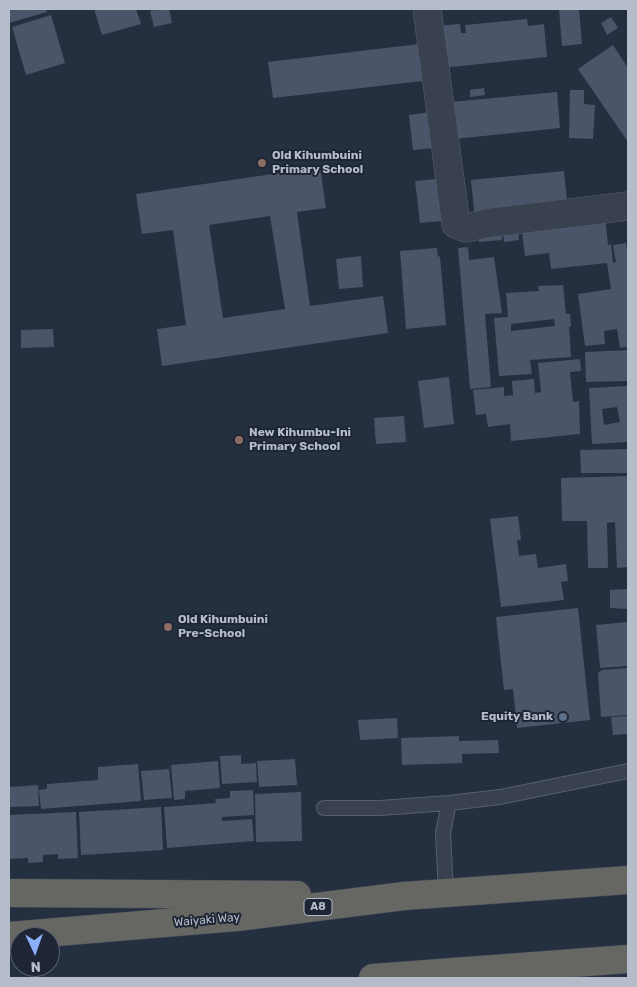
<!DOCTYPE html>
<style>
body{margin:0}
#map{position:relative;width:637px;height:987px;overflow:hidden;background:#242f40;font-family:Rubik,sans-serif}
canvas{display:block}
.frame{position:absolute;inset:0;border:10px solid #b5bcca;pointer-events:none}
.north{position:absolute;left:10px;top:927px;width:50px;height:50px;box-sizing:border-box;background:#1e2635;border:1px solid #5a6271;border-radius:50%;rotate:177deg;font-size:14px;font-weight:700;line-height:20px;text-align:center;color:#b5bcca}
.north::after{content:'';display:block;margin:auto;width:18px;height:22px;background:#8bb0f9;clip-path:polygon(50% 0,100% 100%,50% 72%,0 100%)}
</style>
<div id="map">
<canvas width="637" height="987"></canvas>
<div class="frame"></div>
<div class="north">N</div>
</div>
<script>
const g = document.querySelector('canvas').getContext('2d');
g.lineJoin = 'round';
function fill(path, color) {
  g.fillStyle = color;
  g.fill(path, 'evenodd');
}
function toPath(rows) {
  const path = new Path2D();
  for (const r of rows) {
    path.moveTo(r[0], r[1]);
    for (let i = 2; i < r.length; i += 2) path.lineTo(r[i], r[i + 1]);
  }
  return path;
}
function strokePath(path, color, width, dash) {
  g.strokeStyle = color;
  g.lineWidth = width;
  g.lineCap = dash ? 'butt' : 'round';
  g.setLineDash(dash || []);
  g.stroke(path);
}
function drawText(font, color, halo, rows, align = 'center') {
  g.font = font + ' Rubik,sans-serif';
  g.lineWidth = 4;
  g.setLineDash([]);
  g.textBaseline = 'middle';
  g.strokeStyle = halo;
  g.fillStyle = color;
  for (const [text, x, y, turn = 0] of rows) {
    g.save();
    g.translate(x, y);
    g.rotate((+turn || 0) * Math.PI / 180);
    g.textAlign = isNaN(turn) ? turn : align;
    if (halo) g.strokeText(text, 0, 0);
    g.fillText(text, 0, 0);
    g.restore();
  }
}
fill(toPath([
 [9,9,46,9,47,12,9,23],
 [94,9,136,9,141,24,102,35],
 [159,9,169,9,172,23,154,27,150,11],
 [559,9,579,9,582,44,562,46],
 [51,15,65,63,26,75,12,27],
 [611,17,618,28,607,35,601,23],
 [527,19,528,26,544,24,547,57,442,68,438,26,460,24,461,33,466,33,465,25],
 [419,44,423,81,273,98,268,62],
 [613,45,628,68,628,142,578,69],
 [484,88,485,95,470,97,470,90],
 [570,90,584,90,584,104,595,105,593,139,569,138],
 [557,92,560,128,455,139,451,102],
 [430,112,434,148,413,150,409,115],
 [320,167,326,208,297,212,310,306,383,296,388,333,162,366,157,329,186,325,173,230,142,234,136,194],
 [270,216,285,309,223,318,209,225],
 [564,171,568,210,475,220,471,180],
 [437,179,442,221,420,223,415,181],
 [605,215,608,245,611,244,613,263,616,262,613,245,626,243,628,257,628,347,620,348,617,329,604,331,605,344,585,346,578,294,611,289,607,263,551,269,549,253,525,256,521,225],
 [518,225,519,240,504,242,503,227],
 [501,228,502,240,479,242,477,231],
 [468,247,469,260,494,257,502,313,485,314,491,387,470,389,458,248],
 [437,248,438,257,440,256,446,325,406,329,400,251],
 [361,256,363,287,339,289,336,259],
 [563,285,566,314,570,314,571,326,569,327,571,357,530,360,532,374,499,376,494,318,508,317,506,293,539,291,538,286],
 [554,319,555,326,511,331,511,324],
 [53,329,54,347,21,348,21,330],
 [628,350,628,381,586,382,585,352],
 [580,359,581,371,570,372,573,402,579,401,580,434,511,441,510,424,488,427,486,414,476,415,473,390,504,387,504,396,513,395,512,381,534,379,535,393,541,392,538,363],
 [449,377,454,424,424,428,418,381],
 [628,386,628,442,592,444,589,388],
 [617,407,620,422,604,425,602,409],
 [404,416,406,442,376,444,374,418],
 [628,449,628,473,581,473,580,450],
 [628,476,628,567,617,568,615,522,607,523,608,568,588,568,587,521,562,521,561,478],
 [518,516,521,540,517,540,519,556,536,554,538,568,566,564,568,581,561,582,564,600,501,607,490,519],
 [628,589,628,609,610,608,610,590],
 [578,608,590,720,517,728,513,689,504,690,496,617],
 [628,622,628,666,600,668,596,625],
 [628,668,628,715,601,717,598,673,602,670],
 [628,716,628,734,613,735,611,717],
 [397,718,398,738,360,740,358,720],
 [459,736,459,741,498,740,499,753,462,754,462,763,402,765,401,738],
 [241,755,241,764,256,763,257,782,222,784,220,756],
 [295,759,297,785,259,787,257,761],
 [218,761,220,788,185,791,185,799,174,800,171,765],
 [138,764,141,801,41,809,39,790,47,789,47,784,98,780,98,767],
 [169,769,172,798,144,800,141,771],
 [38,785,39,806,9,807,9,787],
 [253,790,254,815,222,817,222,821,252,819,254,841,167,848,164,807,216,803,215,799,230,798,230,791],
 [301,792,302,841,256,842,255,794],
 [161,807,163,850,81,855,79,812],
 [76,812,78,858,58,859,58,854,43,855,43,862,28,863,28,858,9,859,9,815]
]), '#4a5569');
const service = toPath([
 [324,808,380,808,449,803],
 [446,893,443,833,449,803,500,797,628,771]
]);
const minor = toPath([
 [427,9,456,224,466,228,488,223,628,206]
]);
const trunk = toPath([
 [9,893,297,895],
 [9,936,237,917,404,896,628,880],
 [373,978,628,959]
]);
strokePath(service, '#575f6d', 16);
strokePath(minor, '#575f6d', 29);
strokePath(trunk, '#414957', 29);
strokePath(service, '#394150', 14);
strokePath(minor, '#394150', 28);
strokePath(trunk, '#666663', 28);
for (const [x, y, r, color] of [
 [262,163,5,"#8d6e63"],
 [239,440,5,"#8d6e63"],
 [168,627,5,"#8d6e63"],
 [563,717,5,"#5c6f8a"]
]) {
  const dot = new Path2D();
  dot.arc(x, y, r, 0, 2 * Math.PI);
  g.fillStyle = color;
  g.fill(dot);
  strokePath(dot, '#1e2635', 2);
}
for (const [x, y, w] of [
 [318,907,28]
]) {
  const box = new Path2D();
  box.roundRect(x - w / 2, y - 8.5, w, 17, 4);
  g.fillStyle = '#1e2635';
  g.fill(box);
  strokePath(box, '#b5bcca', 1);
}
drawText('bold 11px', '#b5bcca', null, [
 ["A8",318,907]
]);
drawText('bold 12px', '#b5bcca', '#1e2635', [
 ["Old Kihumbuini",272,156],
 ["Primary School",272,170],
 ["New Kihumbu-Ini",249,433],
 ["Primary School",249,447],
 ["Old Kihumbuini",178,620],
 ["Pre-School",178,634],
 ["Equity Bank",553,717,"right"]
], 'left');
drawText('12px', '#b5bcca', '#1e2635', [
 ["Waiyaki Way",207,920,-5]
]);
</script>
